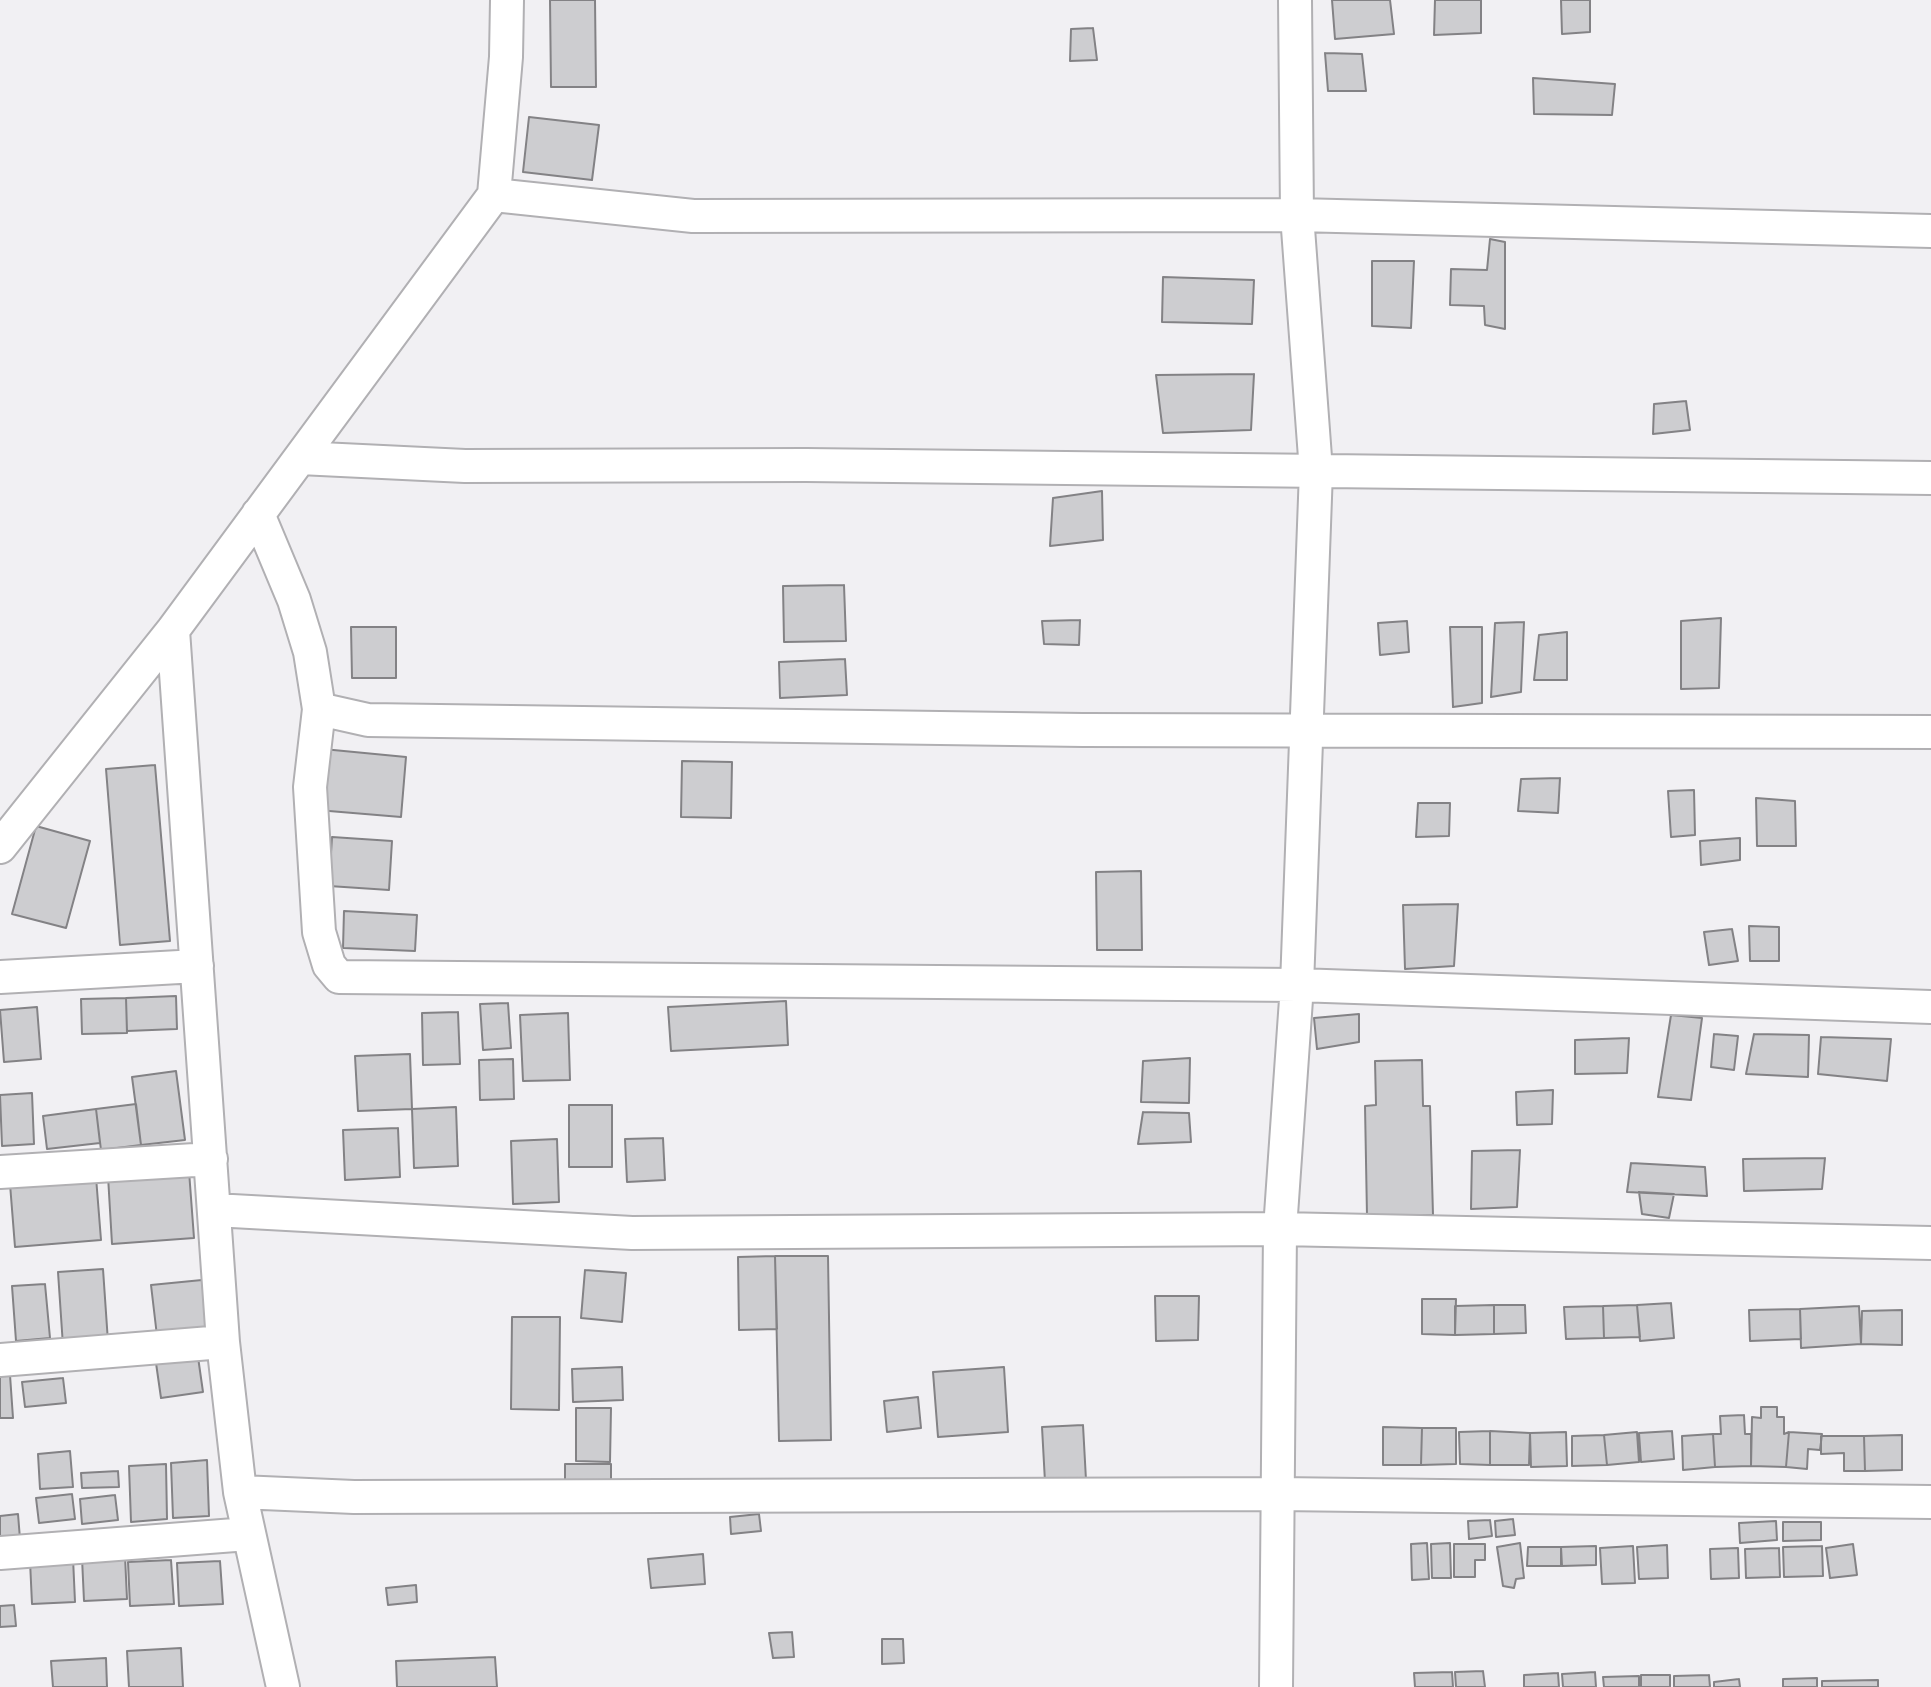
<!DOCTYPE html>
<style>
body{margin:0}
canvas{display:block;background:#f1f0f3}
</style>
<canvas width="1931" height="1687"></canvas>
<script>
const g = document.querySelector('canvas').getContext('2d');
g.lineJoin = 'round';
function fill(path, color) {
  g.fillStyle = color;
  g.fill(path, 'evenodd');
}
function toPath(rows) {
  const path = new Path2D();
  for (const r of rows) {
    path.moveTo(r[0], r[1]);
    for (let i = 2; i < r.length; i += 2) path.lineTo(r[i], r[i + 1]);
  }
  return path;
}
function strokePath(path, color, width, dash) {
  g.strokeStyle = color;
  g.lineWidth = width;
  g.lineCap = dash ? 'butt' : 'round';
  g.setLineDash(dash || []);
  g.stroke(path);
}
const building = toPath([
 [550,0,595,0,596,87,551,87,550,0],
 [1332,0,1390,0,1394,34,1335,39,1332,0],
 [1435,0,1481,0,1481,33,1434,35,1435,0],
 [1561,0,1590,0,1590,32,1562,34,1561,0],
 [1093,28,1097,60,1070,61,1071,29,1093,28],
 [1325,53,1362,54,1366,91,1328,91,1325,53],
 [1533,78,1615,84,1612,115,1534,114,1533,78],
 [529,117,599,125,592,180,523,172,529,117],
 [1490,239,1505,242,1505,329,1485,325,1484,306,1450,305,1451,269,1487,270,1490,239],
 [1372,261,1414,261,1411,328,1372,326,1372,261],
 [1163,277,1254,280,1252,324,1162,322,1163,277],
 [1254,374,1251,430,1163,433,1156,375,1254,374],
 [1686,401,1690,430,1653,434,1654,404,1686,401],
 [1102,491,1103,540,1050,546,1053,498,1102,491],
 [844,585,846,641,784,642,783,586,844,585],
 [1721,618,1719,688,1681,689,1681,621,1721,618],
 [1080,620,1079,645,1044,644,1042,621,1080,620],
 [1407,621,1409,652,1380,655,1378,623,1407,621],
 [1524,622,1521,692,1491,697,1495,623,1524,622],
 [351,627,396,627,396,678,352,678,351,627],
 [1450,627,1482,627,1482,703,1453,707,1450,627],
 [1567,632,1567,680,1534,680,1539,635,1567,632],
 [845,659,847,695,780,698,779,662,845,659],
 [323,749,406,757,401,817,317,810,323,749],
 [682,761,732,762,731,818,681,817,682,761],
 [155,765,170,941,120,945,106,769,155,765],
 [1560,778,1558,813,1518,811,1521,779,1560,778],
 [1694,790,1695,835,1671,837,1668,791,1694,790],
 [1756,798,1795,801,1796,846,1757,846,1756,798],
 [1418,803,1450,803,1449,836,1416,837,1418,803],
 [36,826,90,841,66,928,12,914,36,826],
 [332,837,392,841,389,890,329,886,332,837],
 [1740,838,1740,860,1701,865,1700,841,1740,838],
 [1141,871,1142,950,1097,950,1096,872,1141,871],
 [1458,904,1454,966,1405,969,1403,905,1458,904],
 [344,911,417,915,415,951,343,948,344,911],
 [1749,926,1779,927,1779,961,1750,961,1749,926],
 [1732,929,1738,961,1709,965,1704,932,1732,929],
 [176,996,177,1029,127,1031,126,998,176,996],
 [126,998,127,1033,82,1034,81,999,126,998],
 [786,1001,788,1045,671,1051,668,1007,786,1001],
 [508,1003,511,1048,483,1050,480,1004,508,1003],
 [37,1007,41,1059,4,1062,0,1010,37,1007],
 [458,1012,460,1064,423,1065,422,1013,458,1012],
 [568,1013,570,1080,523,1081,520,1015,568,1013],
 [1359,1014,1359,1042,1317,1049,1314,1018,1359,1014],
 [1671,1015,1702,1018,1691,1100,1658,1097,1671,1015],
 [1714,1034,1738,1036,1734,1070,1711,1067,1714,1034],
 [1754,1034,1809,1035,1808,1077,1746,1074,1754,1034],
 [1821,1037,1891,1039,1887,1081,1818,1074,1821,1037],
 [1629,1038,1627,1073,1575,1074,1575,1040,1629,1038],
 [410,1054,412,1109,358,1111,355,1056,410,1054],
 [1190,1058,1189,1103,1141,1102,1143,1061,1190,1058],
 [513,1059,514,1099,480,1100,479,1060,513,1059],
 [1422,1060,1423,1106,1430,1106,1433,1215,1367,1216,1365,1106,1376,1105,1375,1061,1422,1060],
 [176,1071,185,1140,141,1145,132,1077,176,1071],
 [1553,1090,1552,1124,1517,1125,1516,1092,1553,1090],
 [32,1093,34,1144,2,1146,0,1095,32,1093],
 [136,1104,141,1145,101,1150,96,1109,136,1104],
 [569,1105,612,1105,612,1167,569,1167,569,1105],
 [456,1107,458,1166,414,1168,412,1109,456,1107],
 [96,1109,100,1143,47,1149,43,1116,96,1109],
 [1143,1112,1189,1113,1191,1142,1138,1144,1143,1112],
 [398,1128,400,1177,345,1180,343,1130,398,1128],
 [663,1138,665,1180,627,1182,625,1139,663,1138],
 [557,1139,559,1202,513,1204,511,1141,557,1139],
 [1520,1150,1517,1207,1471,1209,1472,1151,1520,1150],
 [1825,1158,1822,1189,1744,1191,1743,1159,1825,1158],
 [1631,1163,1705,1167,1707,1196,1627,1192,1631,1163],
 [189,1171,194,1238,112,1244,108,1176,189,1171],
 [96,1177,101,1240,15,1247,10,1184,96,1177],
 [1639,1192,1674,1194,1669,1218,1642,1214,1639,1192],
 [775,1256,777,1329,739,1330,738,1257,775,1256],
 [775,1256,828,1256,831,1440,779,1441,775,1256],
 [103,1269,108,1342,63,1346,58,1272,103,1269],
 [585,1270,626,1273,622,1322,581,1318,585,1270],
 [202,1280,207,1331,157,1336,151,1285,202,1280],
 [45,1284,50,1338,16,1341,12,1286,45,1284],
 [1155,1296,1199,1296,1198,1340,1156,1341,1155,1296],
 [1422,1299,1456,1299,1455,1335,1422,1334,1422,1299],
 [1671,1303,1674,1338,1640,1341,1637,1305,1671,1303],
 [1494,1305,1494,1334,1455,1335,1455,1306,1494,1305],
 [1494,1305,1525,1305,1526,1333,1494,1334,1494,1305],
 [1637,1305,1640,1337,1604,1338,1603,1306,1637,1305],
 [1603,1306,1604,1338,1566,1339,1564,1307,1603,1306],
 [1859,1306,1861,1344,1801,1348,1800,1309,1859,1306],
 [1800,1309,1801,1339,1750,1341,1749,1310,1800,1309],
 [1902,1310,1902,1345,1861,1344,1862,1311,1902,1310],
 [512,1317,560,1317,559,1410,511,1409,512,1317],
 [198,1357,203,1392,161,1398,156,1363,198,1357],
 [622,1367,623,1400,573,1402,572,1369,622,1367],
 [1004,1367,1008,1432,938,1437,933,1372,1004,1367],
 [0,1375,10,1375,13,1418,0,1418,0,1375],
 [63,1378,66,1403,25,1407,22,1382,63,1378],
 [918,1397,921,1428,887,1432,884,1401,918,1397],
 [1761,1407,1777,1407,1777,1417,1784,1417,1784,1434,1789,1432,1786,1467,1751,1466,1752,1417,1761,1418,1761,1407],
 [576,1408,611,1408,610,1462,576,1461,576,1408],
 [1744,1415,1745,1434,1751,1434,1751,1466,1715,1467,1713,1434,1721,1434,1720,1416,1744,1415],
 [1083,1425,1086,1480,1045,1482,1042,1427,1083,1425],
 [1383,1427,1422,1428,1421,1465,1383,1465,1383,1427],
 [1422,1428,1456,1428,1456,1464,1421,1465,1422,1428],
 [1490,1431,1490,1465,1460,1464,1459,1432,1490,1431],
 [1490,1431,1530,1433,1529,1465,1490,1465,1490,1431],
 [1672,1431,1674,1459,1641,1462,1639,1433,1672,1431],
 [1566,1432,1567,1466,1531,1467,1530,1433,1566,1432],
 [1637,1432,1639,1462,1607,1465,1604,1435,1637,1432],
 [1789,1432,1822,1434,1820,1450,1808,1449,1807,1469,1786,1467,1789,1432],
 [1713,1434,1715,1467,1683,1470,1682,1436,1713,1434],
 [1604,1435,1607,1465,1572,1466,1572,1436,1604,1435],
 [1902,1435,1902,1470,1865,1471,1864,1436,1902,1435],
 [1821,1436,1864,1436,1865,1471,1844,1471,1844,1453,1821,1454,1821,1436],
 [70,1451,73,1487,40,1489,38,1454,70,1451],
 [207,1460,209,1516,173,1518,171,1463,207,1460],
 [166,1464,167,1519,131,1522,129,1466,166,1464],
 [565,1464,611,1464,611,1481,565,1481,565,1464],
 [118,1471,119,1487,82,1488,81,1473,118,1471],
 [72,1494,75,1519,39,1523,36,1498,72,1494],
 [115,1495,118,1520,82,1524,80,1499,115,1495],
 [18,1514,20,1539,0,1541,0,1516,18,1514],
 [759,1514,761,1531,731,1534,730,1517,759,1514],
 [1513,1519,1515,1535,1496,1537,1495,1521,1513,1519],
 [1490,1520,1492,1536,1469,1539,1468,1521,1490,1520],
 [1776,1521,1777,1540,1740,1543,1739,1523,1776,1521],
 [1783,1522,1821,1522,1821,1540,1783,1541,1783,1522],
 [1427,1543,1429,1579,1412,1580,1411,1544,1427,1543],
 [1450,1543,1451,1578,1432,1578,1431,1544,1450,1543],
 [1520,1543,1524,1578,1516,1579,1514,1588,1503,1586,1497,1547,1520,1543],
 [1454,1544,1485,1544,1485,1560,1475,1560,1475,1577,1454,1577,1454,1544],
 [1853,1544,1857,1575,1830,1578,1826,1548,1853,1544],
 [1667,1545,1668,1578,1639,1579,1637,1547,1667,1545],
 [1596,1546,1596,1565,1562,1566,1561,1547,1596,1546],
 [1633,1546,1635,1583,1602,1584,1600,1548,1633,1546],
 [1822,1546,1823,1576,1784,1577,1783,1547,1822,1546],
 [1528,1547,1561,1547,1561,1566,1527,1566,1528,1547],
 [1738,1548,1739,1578,1711,1579,1710,1549,1738,1548],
 [1779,1548,1780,1577,1746,1578,1745,1549,1779,1548],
 [703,1554,705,1584,651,1588,648,1559,703,1554],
 [125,1556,127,1599,84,1601,82,1558,125,1556],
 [73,1558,75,1602,32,1604,30,1561,73,1558],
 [171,1560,174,1604,130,1606,128,1562,171,1560],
 [220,1561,223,1604,179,1606,177,1563,220,1561],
 [416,1585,417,1602,388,1605,386,1588,416,1585],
 [14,1605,16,1626,0,1627,0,1606,14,1605],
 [792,1632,794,1657,773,1658,769,1633,792,1632],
 [882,1639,903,1639,904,1663,882,1664,882,1639],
 [181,1648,183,1687,129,1687,127,1651,181,1648],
 [495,1657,497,1687,397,1687,396,1661,495,1657],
 [106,1658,107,1687,53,1687,51,1661,106,1658],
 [1483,1671,1485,1687,1456,1687,1455,1672,1483,1671],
 [1452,1672,1453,1687,1415,1687,1414,1673,1452,1672],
 [1595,1672,1596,1687,1563,1687,1562,1674,1595,1672],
 [1558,1673,1559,1687,1524,1687,1524,1675,1558,1673],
 [1641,1675,1670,1675,1670,1687,1641,1687,1641,1675],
 [1709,1675,1710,1687,1674,1687,1674,1676,1709,1675],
 [1639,1676,1639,1687,1604,1687,1603,1677,1639,1676],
 [1817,1678,1817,1687,1783,1687,1783,1679,1817,1678],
 [1739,1679,1740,1687,1714,1687,1714,1682,1739,1679],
 [1878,1680,1878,1687,1822,1687,1822,1681,1878,1680]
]);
fill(building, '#cdcdd0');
strokePath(building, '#838285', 2);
const street = toPath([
 [494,195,693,216,1297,215,1931,231],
 [300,458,465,466,806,465,1931,478],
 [258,514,294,600,310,652,319,709,368,720,1083,730,1931,732],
 [173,630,223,1342,240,1492,283,1687],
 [319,709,310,787,319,932,329,965,339,977,1297,985,1931,1007],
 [0,847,173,630,494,195,506,57,507,0],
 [0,977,197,966],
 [0,1172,211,1159],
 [214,1210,632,1233,1280,1229,1931,1243],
 [0,1360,223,1342],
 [240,1492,354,1497,1278,1494,1931,1502],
 [0,1553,248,1534],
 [1276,1687,1280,1229,1297,985,1316,471,1297,215,1295,0]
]);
strokePath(street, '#b1b0b3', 36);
strokePath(street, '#fff', 32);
</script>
